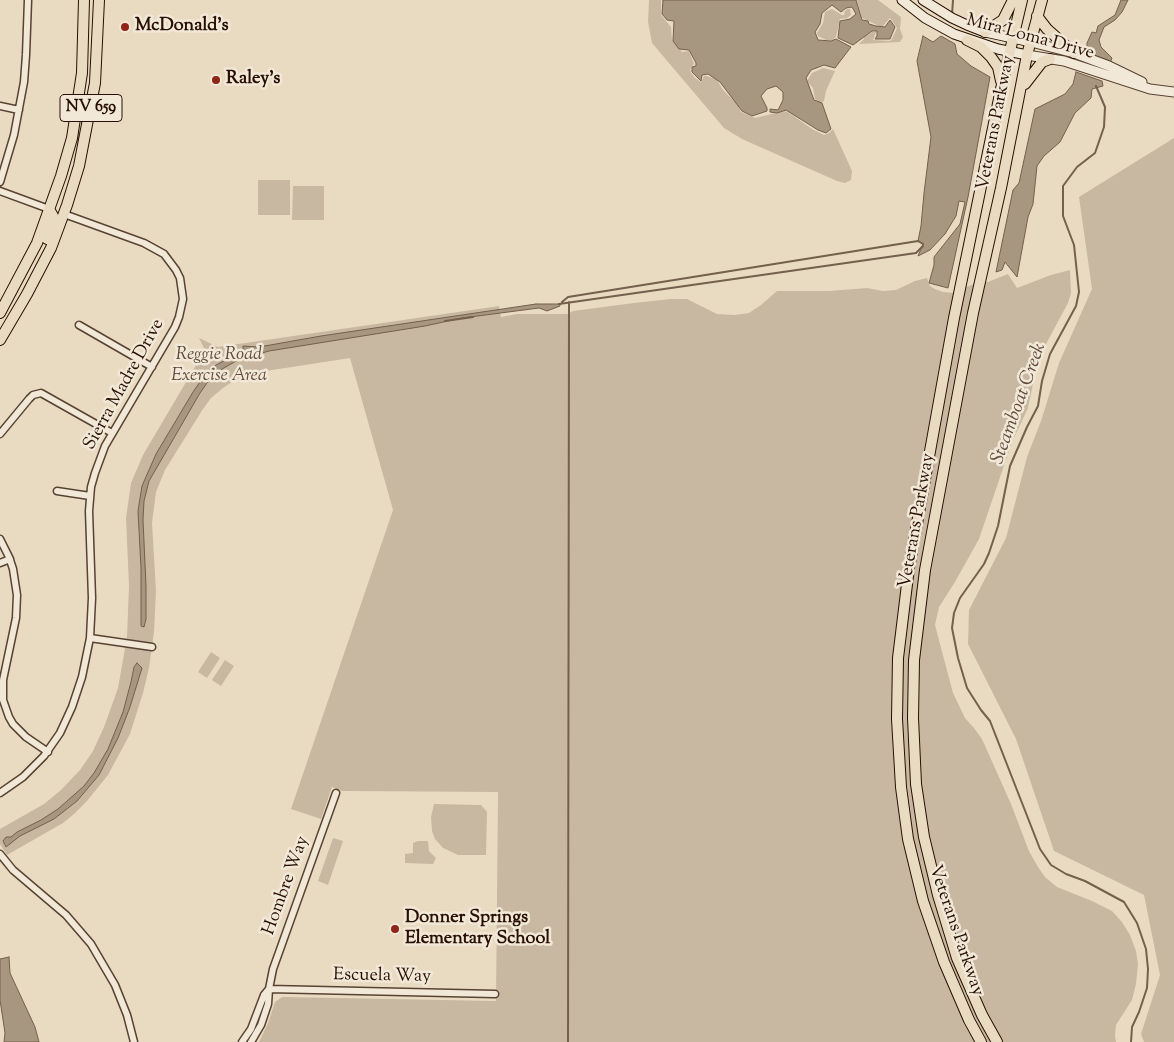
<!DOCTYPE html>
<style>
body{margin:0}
canvas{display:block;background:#e9dbc2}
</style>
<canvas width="1174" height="1042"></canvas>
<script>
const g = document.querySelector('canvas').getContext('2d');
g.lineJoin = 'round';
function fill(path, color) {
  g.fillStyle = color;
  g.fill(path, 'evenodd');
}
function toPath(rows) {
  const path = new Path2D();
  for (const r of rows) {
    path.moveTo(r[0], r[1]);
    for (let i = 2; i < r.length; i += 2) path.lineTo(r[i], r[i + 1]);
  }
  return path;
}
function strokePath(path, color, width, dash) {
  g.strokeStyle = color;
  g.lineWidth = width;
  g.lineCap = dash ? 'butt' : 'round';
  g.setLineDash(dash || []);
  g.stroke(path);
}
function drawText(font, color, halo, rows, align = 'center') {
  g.font = font + ' "Sorts Mill Goudy",serif';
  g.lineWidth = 5;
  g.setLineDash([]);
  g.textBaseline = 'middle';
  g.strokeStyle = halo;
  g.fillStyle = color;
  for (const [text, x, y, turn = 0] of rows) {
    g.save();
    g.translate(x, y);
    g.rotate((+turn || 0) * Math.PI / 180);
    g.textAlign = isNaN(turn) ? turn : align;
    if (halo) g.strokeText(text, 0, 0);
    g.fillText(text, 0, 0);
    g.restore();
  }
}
fill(toPath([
 [649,0,661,0,661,15,671,27,672,40,682,52,689,51,694,64,690,69,691,73,695,78,701,82,704,76,707,76,717,80,723,90,737,104,741,112,750,116,755,118,784,111,788,112,812,129,824,135,829,133,833,129,852,171,851,180,845,183,837,181,742,139,724,128,652,43,648,22],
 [857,0,878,0,901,17,900,29,903,37,900,42,859,44,864,39,864,37,872,32,876,32,873,40,890,41,892,39,897,28,890,18,883,26,879,26,862,18],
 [832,9,842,15,844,15,845,11,847,9,850,9,851,15,847,18,840,19,836,37,832,40,826,40,818,36,817,33,823,23,825,12],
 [823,68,835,71,826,91,824,101,821,103,815,99,813,88,807,81,812,73],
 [1174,138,1174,1042,1144,1042,1141,1034,1160,975,1144,895,1054,851,1016,739,968,644,969,610,1006,538,1027,457,1041,421,1059,363,1092,289,1079,197],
 [258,180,290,180,290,215,258,215],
 [293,186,324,186,324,220,292,220],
 [1070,270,1071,293,1068,303,1046,344,1036,369,1028,408,1012,442,979,539,955,582,939,607,935,625,953,693,965,718,974,728,982,739,1011,804,1029,851,1038,867,1045,877,1057,887,1092,901,1112,911,1122,922,1130,935,1136,951,1138,964,1136,984,1132,1000,1116,1025,1115,1036,1116,1042,259,1042,268,1023,275,1002,282,997,496,1001,498,792,342,791,332,787,321,819,291,809,393,510,350,358,253,373,235,380,223,388,211,398,203,409,165,470,156,492,152,523,156,591,154,632,149,668,143,693,130,734,108,775,87,801,74,814,63,823,7,855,0,844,0,829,44,804,61,790,80,770,93,751,104,727,118,688,127,637,129,586,126,518,131,483,143,455,205,350,199,338,218,347,499,306,501,317,517,314,568,314,573,311,634,303,671,299,687,299,717,314,735,315,749,313,761,305,777,291,829,291,867,288,883,291,896,290,915,281,927,278,930,286,935,289,943,292,954,293,966,287,977,283,988,282,1008,274,1017,288,1051,275],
 [211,652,220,658,207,678,198,672],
 [225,660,234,666,221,686,212,680],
 [434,804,481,805,487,812,486,855,458,855,443,848,435,839,432,831,431,817],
 [333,838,343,841,328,885,318,881],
 [418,841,428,841,429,851,436,858,433,864,405,863,405,854,413,853,413,843]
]), '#c8b8a1');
const water = toPath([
 [663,0,856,0,862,20,868,21,869,24,876,26,885,27,890,20,895,27,890,39,875,39,877,36,877,31,872,31,853,45,838,38,840,21,850,19,856,14,852,7,846,8,841,12,832,5,822,13,820,24,815,32,818,40,831,41,836,39,851,47,835,68,824,65,811,70,806,78,814,100,822,103,831,129,826,133,818,130,786,110,777,113,770,112,770,109,778,110,783,100,783,92,776,86,767,89,761,96,767,108,767,111,752,116,742,111,720,82,708,74,702,75,701,81,692,72,692,67,696,66,696,63,689,50,679,49,673,41,674,21,667,20,662,14,663,0],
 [1121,0,1128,0,1122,12,1115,20,1104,27,1099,40,1101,47,1112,58,1108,68,1081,58,1087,52,1087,43,1092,32,1096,33,1098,26,1115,15,1121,0],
 [923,36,933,42,941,36,955,44,957,54,971,66,990,77,968,197,948,288,929,283,934,265,934,257,960,224,965,202,959,201,956,216,945,234,930,250,918,256,923,244,918,241,921,226,924,193,931,137,917,61,923,36],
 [1076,72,1102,81,1103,86,1092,89,1091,98,1075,113,1060,142,1044,156,1037,166,1033,204,1028,217,1017,277,1005,262,1002,270,996,272,1013,190,1019,183,1035,109,1065,94,1073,84,1076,72],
 [536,304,560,304,560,306,547,311,539,308,462,318,425,326,269,351,238,360,222,369,207,383,200,393,149,481,144,501,143,520,146,586,146,619,144,627,141,626,141,568,138,511,142,486,156,454,193,392,202,379,216,365,241,352,243,350,243,346,259,347,321,336,536,304],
 [137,663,142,668,130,707,118,738,99,775,77,801,54,819,20,836,6,847,3,841,6,837,11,837,17,832,41,820,58,809,84,786,94,773,108,749,123,712,131,682,134,667,137,663],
 [9,957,10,973,35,1027,39,1042,4,1042,5,1033,0,1000,0,959,9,957]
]);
fill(water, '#a79680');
strokePath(water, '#74604d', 1);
strokePath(toPath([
 [952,15,953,0],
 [1096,86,1105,107,1104,127,1095,153,1077,167,1063,186,1063,216,1074,245,1079,292,1076,306,1050,354,1042,381,1038,406,1027,427,1010,466,998,526,989,553,984,564,960,598,954,613,952,628,958,658,967,688,981,710,990,721,1040,849,1051,865,1066,874,1085,881,1124,902,1137,923,1146,949,1148,969,1147,988,1139,1012,1132,1027,1131,1042],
 [562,302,568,297,918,241,923,244],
 [559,304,916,253,923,246],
 [445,321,473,317],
 [568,1042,569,302]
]), '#74604d', 2);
const minor = toPath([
 [0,106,19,110],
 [0,182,14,135,24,82,26,55,28,0],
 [0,191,49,209],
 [79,325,152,367],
 [0,434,29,399,33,395,41,393,112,433],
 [57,491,90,496],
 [0,539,9,557,13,569,17,595,16,618,3,680,3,700,9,717,13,724,26,737,48,752],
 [0,563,10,559],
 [90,638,152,647],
 [0,793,23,777,44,756,60,733,72,707,82,677,90,638,92,598,89,511,91,487,95,473,105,446,175,327,179,317,183,299,180,278,176,270,164,254,144,243,64,214],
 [0,854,13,870,66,915,91,944,115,985,127,1015,134,1042],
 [269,989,495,994],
 [242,1042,251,1029,264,995,269,989],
 [251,1042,261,1025,268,1004,269,989,273,969,336,793]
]);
const tertiary = toPath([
 [1031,42,1074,53,1109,66,1142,82],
 [1027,55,1064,61,1150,89,1174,92]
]);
const secondary = toPath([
 [902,0,925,18,954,34,998,49,1027,55],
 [923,0,952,18,967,25,985,32,1031,42]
]);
const primary = toPath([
 [1037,16,1047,29,1074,53],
 [985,32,1003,20,1013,0],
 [967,40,981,47,991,57,998,67,1001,81],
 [1025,84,1042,62,1050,59],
 [47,239,53,216,49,209],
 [0,313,37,243,61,176,72,138,82,73,84,0],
 [0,340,27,294,51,248,67,205,79,166,95,83,99,0],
 [981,1042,969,1020,944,962,923,901,908,839,901,787,897,719,898,658,909,568,954,318,1001,89,1022,0],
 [997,1042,982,1015,957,958,938,895,924,837,916,784,913,718,914,660,925,570,973,313,1001,188,1027,55,1042,0]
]);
strokePath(minor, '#584231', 9);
strokePath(tertiary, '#584231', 11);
strokePath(secondary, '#280f01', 11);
strokePath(primary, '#280f01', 12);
strokePath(minor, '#f1e8d7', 6);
strokePath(tertiary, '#f1e8d7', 9);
strokePath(secondary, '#f1e8d7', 9);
strokePath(primary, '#e9dbc2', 10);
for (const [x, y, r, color] of [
 [125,27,5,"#8f2418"],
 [216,80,5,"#8f2418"],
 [395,929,5,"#8f2418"]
]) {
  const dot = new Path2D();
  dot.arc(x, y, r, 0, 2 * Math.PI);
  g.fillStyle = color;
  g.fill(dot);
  strokePath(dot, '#f1e8d7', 2);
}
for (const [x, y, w] of [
 [91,108,62]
]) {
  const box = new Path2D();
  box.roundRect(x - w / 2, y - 13.5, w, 27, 4);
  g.fillStyle = '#f1e8d7';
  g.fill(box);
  strokePath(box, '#280f01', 1);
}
drawText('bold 16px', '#280f01', null, [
 ["NV 659",91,108]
]);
drawText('bold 18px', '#280f01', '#f1e8d7', [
 ["McDonald's",135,27],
 ["Raley's",226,80],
 ["Donner Springs",405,919],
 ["Elementary School",405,940]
], 'left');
drawText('18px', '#280f01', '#f1e8d7', [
 ["Mira Loma Drive",1030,38,15],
 ["Veterans Parkway",997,123,-79],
 ["Sierra Madre Drive",125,385,-61],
 ["Veterans Parkway",918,521,-80],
 ["Hombre Way",287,886,-70],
 ["Veterans Parkway",955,931,71],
 ["Escuela Way",382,977,1]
]);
drawText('italic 18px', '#604a39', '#f1e8d7', [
 ["Reggie Road",219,356],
 ["Exercise Area",219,377]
]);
drawText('italic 19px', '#614c3a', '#f1e8d7', [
 ["Steamboat Creek",1020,404,-70]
]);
</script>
